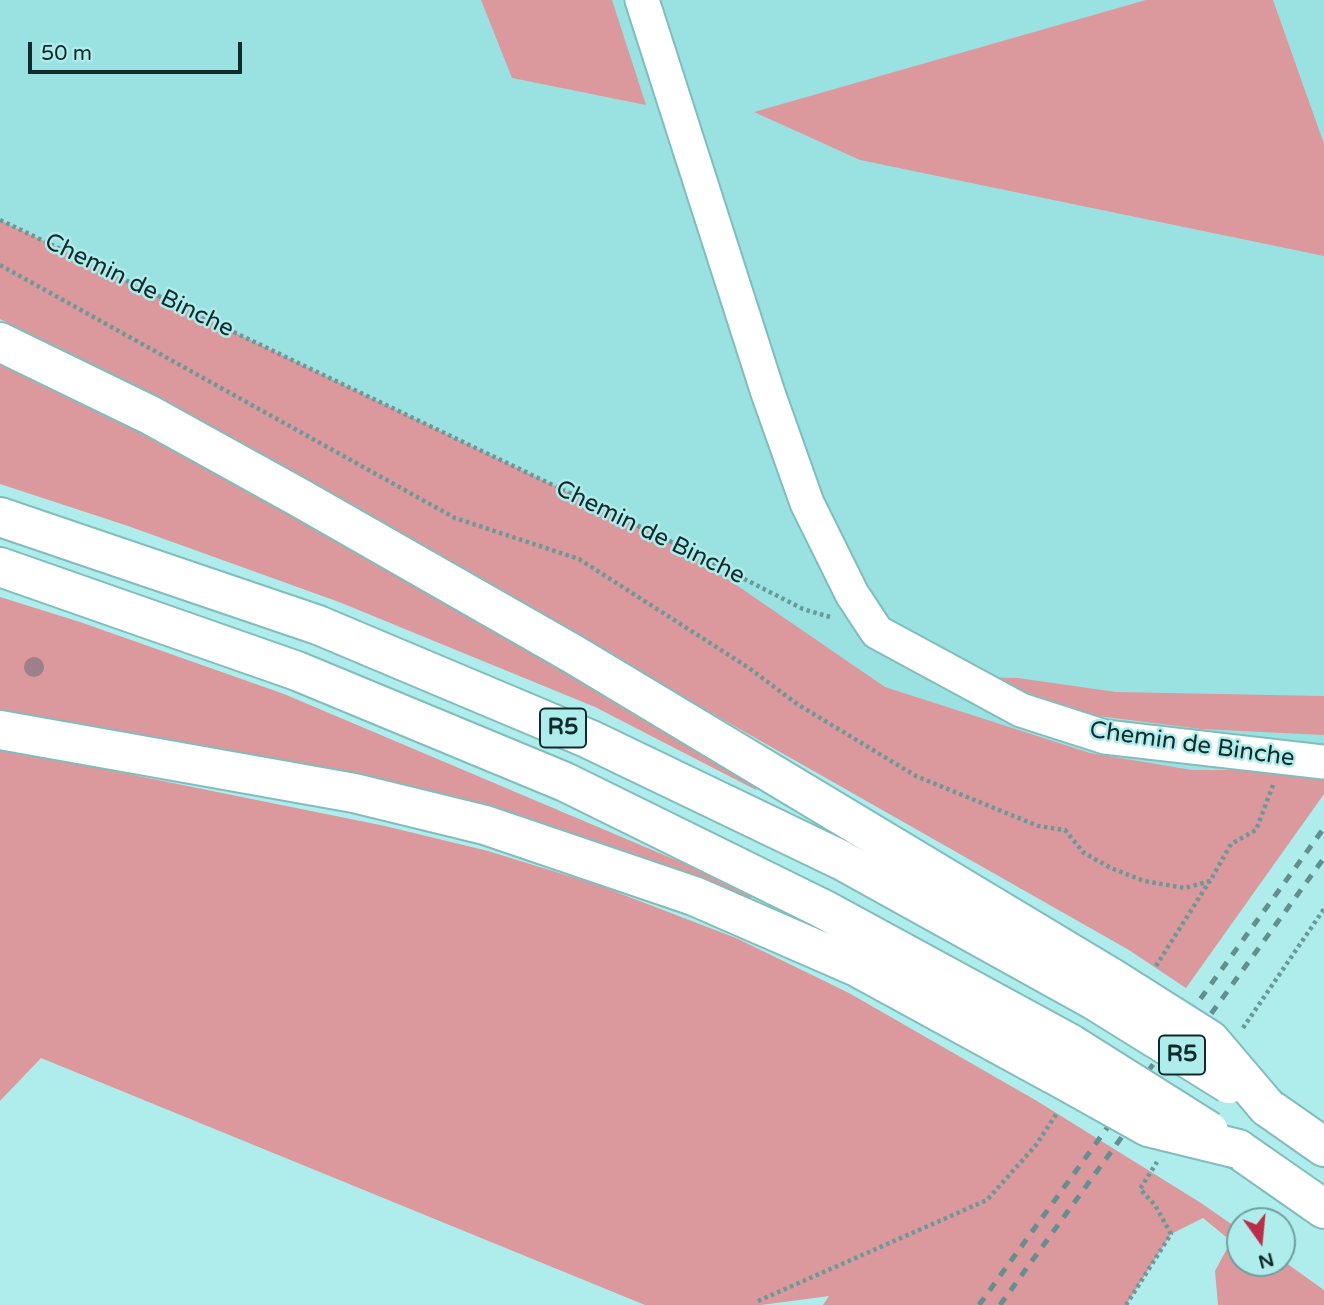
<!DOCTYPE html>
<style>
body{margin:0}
#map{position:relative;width:1324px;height:1305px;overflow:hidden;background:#afedec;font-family:"Varela Round",sans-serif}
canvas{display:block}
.north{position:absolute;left:1226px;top:1207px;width:70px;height:70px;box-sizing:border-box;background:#afedec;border:2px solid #709f9e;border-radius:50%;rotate:165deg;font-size:19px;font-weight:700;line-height:28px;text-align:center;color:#112a2a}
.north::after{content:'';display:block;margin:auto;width:24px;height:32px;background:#bd2c48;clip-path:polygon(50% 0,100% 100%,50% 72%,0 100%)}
.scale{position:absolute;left:28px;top:42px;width:214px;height:32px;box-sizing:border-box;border:4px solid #112a2a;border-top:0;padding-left:9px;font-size:21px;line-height:24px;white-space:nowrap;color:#112a2a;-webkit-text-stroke:5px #afedec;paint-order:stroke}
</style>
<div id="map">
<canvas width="1324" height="1305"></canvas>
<div class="north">N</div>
<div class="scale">50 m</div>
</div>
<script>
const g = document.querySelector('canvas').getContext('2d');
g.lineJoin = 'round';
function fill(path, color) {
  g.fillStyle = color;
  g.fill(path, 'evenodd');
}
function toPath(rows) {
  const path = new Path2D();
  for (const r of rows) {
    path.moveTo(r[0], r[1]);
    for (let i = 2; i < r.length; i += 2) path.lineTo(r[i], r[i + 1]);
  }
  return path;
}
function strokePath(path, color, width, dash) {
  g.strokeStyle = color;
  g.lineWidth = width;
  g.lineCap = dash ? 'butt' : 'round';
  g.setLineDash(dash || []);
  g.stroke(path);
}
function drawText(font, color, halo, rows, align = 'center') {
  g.font = font + ' "Varela Round",sans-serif';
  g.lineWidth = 5;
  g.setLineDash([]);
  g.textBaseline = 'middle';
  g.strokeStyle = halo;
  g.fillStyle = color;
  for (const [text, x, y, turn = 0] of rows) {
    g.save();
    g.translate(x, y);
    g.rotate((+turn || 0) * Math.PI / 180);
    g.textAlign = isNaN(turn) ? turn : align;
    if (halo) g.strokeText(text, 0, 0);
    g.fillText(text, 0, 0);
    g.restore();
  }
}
fill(toPath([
 [0,0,1324,0,1324,794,1186,988,1129,950,537,614,305,478,143,391,0,319]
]), '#9ae2e1');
fill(toPath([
 [481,0,612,0,646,105,512,78],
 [1146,0,1273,0,1324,144,1324,256,860,160,754,112],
 [0,220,678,545,885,687,1090,753,1192,770,1276,770,1324,774,1324,794,1186,988,1129,950,537,614,305,478,143,391,0,319],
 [0,356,308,516,757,782,756,790,595,707,339,602,128,526,0,484],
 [0,597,80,622,284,694,683,863,752,897,748,902,0,712],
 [979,677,1018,678,1116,692,1324,696,1324,735,1201,729,1098,716],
 [0,748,385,826,488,851,598,885,736,938,849,993,1037,1101,1201,1203,1240,1230,1240,1263,1282,1263,1282,1260,1324,1290,1324,1305,1218,1305,1215,1271,1231,1241,1203,1218,1171,1234,1126,1305,823,1305,829,1296,761,1305,645,1305,41,1058,0,1101]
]), '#dc999d');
const minor = toPath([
 [642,0,768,393,807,503,852,594,877,632,1021,710,1105,737,1324,762]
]);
const motorway = toPath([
 [0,342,150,415,300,498,573,654,1112,978],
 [0,517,318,625,589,739,841,860,1097,1002],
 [0,567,297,671,565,782,823,909,1071,1044],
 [0,730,354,793,485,825,694,896,857,967,1053,1074],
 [1267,1107,1324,1147],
 [1238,1149,1324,1209]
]);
strokePath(minor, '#81bdbd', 37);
strokePath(motorway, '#81bdbd', 42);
strokePath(toPath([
 [0,220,678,545,803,609,830,617],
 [0,265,455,518,579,559,749,668,797,704,916,776,1038,826,1065,830,1084,853,1111,868,1144,881,1185,888,1210,881,1231,844,1256,830,1273,785],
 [1156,966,1209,882],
 [1243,1028,1324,909],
 [758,1301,987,1200,1036,1145,1057,1113],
 [1126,1305,1171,1234,1155,1205,1140,1189,1157,1162]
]), '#6b9998', 4.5, [3.5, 3.5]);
strokePath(minor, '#fff', 33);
strokePath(motorway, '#fff', 38);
strokePath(toPath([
 [979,1305,1324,828],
 [1000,1305,1324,858]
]), '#638f8f', 5, [9, 9]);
const motorwayBridge = toPath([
 [1112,978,1210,1040,1267,1107],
 [1097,1002,1229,1084],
 [1071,1044,1209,1131],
 [1053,1074,1148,1127,1238,1149]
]);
strokePath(motorwayBridge, '#81bdbd', 42, []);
strokePath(motorwayBridge, '#fff', 38);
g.fillStyle = '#9d8089';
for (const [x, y] of [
 [34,667]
]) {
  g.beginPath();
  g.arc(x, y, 10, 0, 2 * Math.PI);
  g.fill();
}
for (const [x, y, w] of [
 [563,728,46],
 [1182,1055,46]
]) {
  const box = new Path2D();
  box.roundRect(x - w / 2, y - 19.5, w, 39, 5);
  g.fillStyle = '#afedec';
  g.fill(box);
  strokePath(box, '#112a2a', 2);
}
drawText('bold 23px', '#112a2a', null, [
 ["R5",563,728],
 ["R5",1182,1055]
]);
drawText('24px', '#112a2a', '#afedec', [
 ["Chemin de Binche",139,286,26],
 ["Chemin de Binche",650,533,26],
 ["Chemin de Binche",1192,745,8]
]);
</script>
